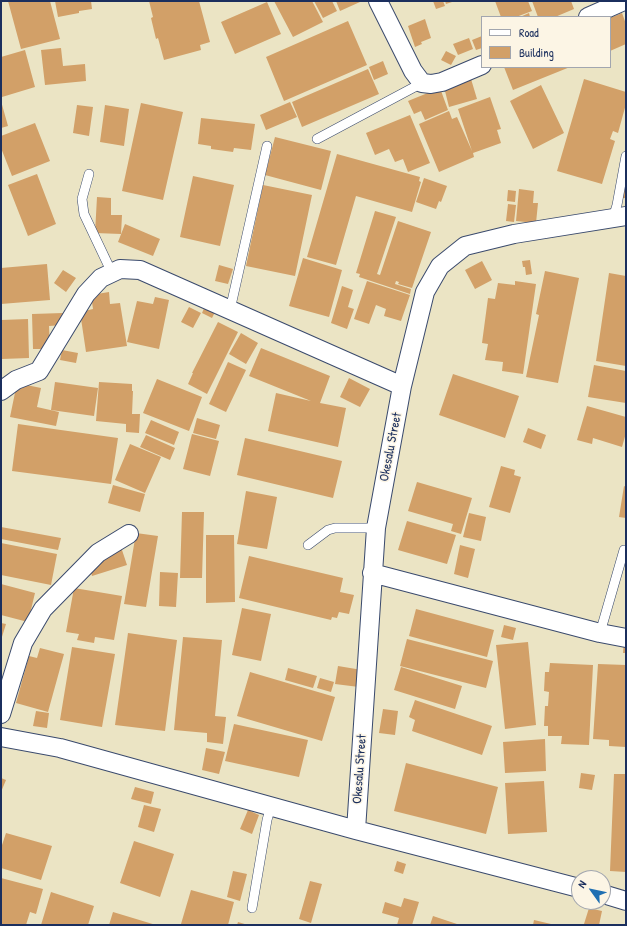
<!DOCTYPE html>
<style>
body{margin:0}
#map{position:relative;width:627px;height:926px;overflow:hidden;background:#ebe4c4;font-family:"Patrick Hand",sans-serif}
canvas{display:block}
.frame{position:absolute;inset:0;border:2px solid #1b2f5e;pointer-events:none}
.legend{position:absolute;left:481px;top:16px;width:130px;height:52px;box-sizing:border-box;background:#fcf5e5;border:1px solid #a2a6af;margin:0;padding:5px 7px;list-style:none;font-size:12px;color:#1b2f5e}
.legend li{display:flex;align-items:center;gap:8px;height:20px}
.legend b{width:20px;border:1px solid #a2a6af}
.north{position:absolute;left:571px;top:870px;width:40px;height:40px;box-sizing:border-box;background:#fcf5e5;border:1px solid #a2a6af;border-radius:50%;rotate:303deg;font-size:11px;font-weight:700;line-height:16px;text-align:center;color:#1b2f5e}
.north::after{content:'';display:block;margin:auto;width:14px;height:18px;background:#1f6fb2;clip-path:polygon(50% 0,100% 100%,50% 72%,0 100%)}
</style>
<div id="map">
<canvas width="627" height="926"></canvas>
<div class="frame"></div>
<ul class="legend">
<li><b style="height:5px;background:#fff"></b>Road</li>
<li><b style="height:11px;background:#d2a068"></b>Building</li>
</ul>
<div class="north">N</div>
</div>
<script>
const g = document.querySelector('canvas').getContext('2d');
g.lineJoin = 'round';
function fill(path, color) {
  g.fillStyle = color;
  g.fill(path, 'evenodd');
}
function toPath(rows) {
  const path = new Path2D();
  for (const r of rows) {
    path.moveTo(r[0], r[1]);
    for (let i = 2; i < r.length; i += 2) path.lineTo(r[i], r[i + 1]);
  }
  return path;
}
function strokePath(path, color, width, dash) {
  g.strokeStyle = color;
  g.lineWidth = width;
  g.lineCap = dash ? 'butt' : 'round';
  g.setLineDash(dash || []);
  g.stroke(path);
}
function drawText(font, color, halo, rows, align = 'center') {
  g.font = font + ' "Patrick Hand",sans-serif';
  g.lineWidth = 3;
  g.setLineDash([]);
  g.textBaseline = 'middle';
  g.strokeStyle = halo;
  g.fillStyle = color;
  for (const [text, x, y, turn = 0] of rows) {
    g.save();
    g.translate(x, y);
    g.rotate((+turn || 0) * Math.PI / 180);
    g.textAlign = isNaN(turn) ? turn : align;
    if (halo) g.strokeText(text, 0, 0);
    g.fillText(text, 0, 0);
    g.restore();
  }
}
fill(toPath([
 [8,1,50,1,60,39,21,49],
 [55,1,91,1,92,9,79,11,79,13,58,17],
 [149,1,199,1,210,42,200,45,201,50,164,60,158,38,156,39,151,18,153,17],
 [274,1,312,1,323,22,293,37],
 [314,1,332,1,337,11,323,18],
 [337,1,359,1,360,2,340,11,336,1],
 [433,1,443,1,445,6,436,9],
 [445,1,455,1,446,4],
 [495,1,528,1,532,11,516,17,501,17],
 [532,1,571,1,574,9,555,17,538,17],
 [267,2,281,34,235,54,221,22],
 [529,13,530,17,520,17],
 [622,13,626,24,626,44,610,51,610,18],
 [425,19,431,38,421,42,422,44,415,47,408,26],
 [348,21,367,65,284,101,266,57],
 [482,36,482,48,476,50,472,40],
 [469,38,473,49,458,55,453,44],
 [61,48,63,66,85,64,86,81,45,85,41,50],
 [25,50,35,87,2,97,1,92,1,57],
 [446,51,456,56,451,65,441,60],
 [383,61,388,74,374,80,369,67],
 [504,67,570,67,513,90],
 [368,69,379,94,302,127,292,102],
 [471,79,477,99,449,107,444,87],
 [584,79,626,92,626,104,618,133,613,131,610,139,615,141,602,184,557,171],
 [541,85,564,133,533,149,510,101],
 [440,88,448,110,425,120,421,111,414,114,408,101],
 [490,97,501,129,497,130,501,143,473,153,474,157,439,172,419,124,449,111,452,119,457,117,472,151,458,109],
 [1,101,8,126,1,128],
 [290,102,297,117,266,130,260,115],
 [141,103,183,112,163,200,122,191],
 [77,105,93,107,89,136,73,133],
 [105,105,129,109,124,146,100,142],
 [410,115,430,163,408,172,403,159,395,162,389,149,375,155,366,133],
 [201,118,255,124,251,150,234,148,233,152,211,149,211,146,198,144],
 [35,123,50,161,12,176,1,148,1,136],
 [275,137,331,151,321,190,265,175],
 [337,154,420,177,419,181,421,182,412,212,356,196,336,265,307,257],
 [37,174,56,224,28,236,8,185],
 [193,176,234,185,220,246,180,237],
 [424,178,447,186,441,202,439,201,436,209,416,202],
 [626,184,626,198,623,198,620,185],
 [263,185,312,195,295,276,246,266],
 [519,189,534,191,533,203,538,203,536,223,516,221],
 [508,190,516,191,515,202,507,201],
 [97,197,111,198,111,215,122,215,121,234,95,233],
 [508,204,516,205,514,222,506,221],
 [375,211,396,217,377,274,380,275,398,221,431,232,412,288,398,284,399,282,396,281,395,284,411,289,410,294,359,277,360,274,356,273],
 [125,224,160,239,153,256,118,242],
 [303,258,342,270,329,317,289,306],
 [530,260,532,274,526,275,525,267,523,267,522,261],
 [482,261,492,280,475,289,465,270],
 [47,264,50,300,1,304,1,268],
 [219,265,233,269,228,284,215,281],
 [63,270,76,278,66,292,54,283],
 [545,271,579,278,558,383,526,377,539,315,536,314],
 [609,273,626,276,626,366,596,361],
 [367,281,410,295,401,321,384,316,386,309,376,305,369,324,354,319],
 [515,281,536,284,523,374,502,371,503,362,485,360,488,344,482,343,488,298,495,299,498,283,515,285],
 [342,286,353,290,348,307,354,309,347,329,331,323],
 [109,292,110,304,120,303,127,346,86,352,80,312,93,309,91,295],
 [155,297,169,300,159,349,127,342,137,301,153,304],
 [206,304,216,310,212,318,202,313],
 [189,307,201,313,193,328,181,322],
 [63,313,63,325,49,326,50,349,33,349,32,314],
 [28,319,29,358,2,359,1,320],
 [218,322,238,332,207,394,188,384,193,373,192,373],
 [241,333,258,343,246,364,229,354],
 [261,348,330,376,320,403,346,408,338,447,268,431,276,393,311,401,249,376],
 [62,350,78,353,76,363,60,360],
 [228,362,246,370,226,412,209,404],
 [594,365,626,371,626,403,588,397],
 [453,374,519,396,505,438,439,415],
 [349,378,370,389,360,407,340,397],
 [157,379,202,397,189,431,143,413],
 [55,382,98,388,94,416,51,410],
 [99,382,132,384,132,391,133,391,132,414,140,414,139,433,126,432,126,424,96,421],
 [17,383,41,388,37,407,59,412,56,426,10,417],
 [587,406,626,417,626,433,622,447,593,438,592,444,577,440],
 [197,418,220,425,216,439,193,433],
 [151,420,179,432,174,445,145,433],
 [18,424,118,438,111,484,12,471],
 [528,428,546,435,541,449,523,442],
 [192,434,219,441,210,476,183,469],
 [146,435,175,448,170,460,140,447],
 [245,438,342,461,333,498,237,475],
 [130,444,161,457,145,493,115,480],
 [501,466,515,470,514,475,521,477,510,513,489,507],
 [417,482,472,498,461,534,451,531,453,524,408,511],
 [113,485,145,494,140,512,108,503],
 [624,486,626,487,626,518,619,517],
 [246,491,277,497,267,549,237,544],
 [182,512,204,512,202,578,180,578],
 [469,513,486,517,481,541,463,537],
 [407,521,456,535,447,564,398,550],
 [1,527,61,538,58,550,1,539],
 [136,533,158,536,146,607,124,604],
 [206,535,234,535,235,602,206,603],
 [119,541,127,565,92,576,86,555],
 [1,543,57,554,51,585,1,575],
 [460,545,475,549,468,578,454,574],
 [249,556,343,578,340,592,354,595,349,614,339,612,337,618,332,617,331,620,239,598],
 [160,572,178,573,176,607,159,606],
 [1,584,35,593,28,622,1,615],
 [74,588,122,596,114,640,95,637,94,643,77,640,79,634,66,632],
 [242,608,271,614,261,661,232,655],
 [416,609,494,630,487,657,409,636],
 [1,623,6,624,1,640],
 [504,625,516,628,513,640,501,637],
 [128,633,177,640,165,731,115,725],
 [183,637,222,640,215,716,226,717,223,744,207,742,207,733,174,730],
 [407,639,493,661,486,688,400,666],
 [624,641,626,641,626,653,623,653],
 [528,642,536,725,505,729,496,645],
 [72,647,115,654,102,727,60,720],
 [40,648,64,654,48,712,16,703,29,656,37,658],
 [550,663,593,665,589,745,561,744,562,736,548,736,548,726,544,726,545,706,548,706,549,692,544,691,545,672,549,672],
 [598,664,626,665,626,747,609,746,609,740,593,739],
 [338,666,362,670,359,687,335,684],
 [401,667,462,686,455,709,394,690],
 [288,668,317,676,313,688,285,680],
 [250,672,335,697,322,741,237,716],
 [320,678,334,682,331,692,317,688],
 [415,700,492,726,482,755,412,731,415,720,409,717],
 [383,709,398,711,395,735,379,733],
 [36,711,49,713,47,728,33,726],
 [234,724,308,740,299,777,225,761],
 [545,739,546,771,505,773,503,742],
 [206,748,225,752,219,774,202,770],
 [406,763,498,787,486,834,394,811],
 [581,773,595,775,592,790,579,788],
 [614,774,626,774,626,872,610,871],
 [1,778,6,780,1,792],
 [544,781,547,832,508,834,505,783],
 [135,787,154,792,151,804,131,799],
 [144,805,161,809,154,832,138,827],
 [248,810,259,815,252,834,240,829],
 [6,833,52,846,41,880,1,868,1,848],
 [134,841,174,854,160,897,120,883],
 [397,861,406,864,403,874,394,871],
 [233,871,247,874,240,901,227,897],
 [1,878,43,889,36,914,30,912,26,925,1,925],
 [310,881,322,884,311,923,299,919],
 [191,890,234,902,228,925,181,924],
 [51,892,94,906,88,925,41,925],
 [404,898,419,902,412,925,397,925,399,918,382,913,385,902,401,907],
 [589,908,602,911,599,925,584,924],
 [113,912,156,925,109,925],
 [433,916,460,925,430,925],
 [534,920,551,924,551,925,533,925],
 [238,922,248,925,237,925]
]), '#d2a068');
const lane = toPath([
 [317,139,422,83],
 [89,174,82,199,84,214,112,273],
 [613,218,617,205,626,156],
 [230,310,267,146],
 [308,545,328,530,335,528,376,528],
 [600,633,624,550],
 [252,908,267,820,271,806]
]);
const street = toPath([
 [378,1,413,71,422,83,431,84,442,82,482,65],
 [588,17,624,1],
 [1,391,16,380,39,371,86,294,101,278,120,269,140,270,402,386],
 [372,573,600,633,626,638],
 [1,714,23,643,43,609,98,553,129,534],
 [1,737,60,748,356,830,579,888],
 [356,830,376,528,402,386,425,292,440,266,465,246,514,234,626,216],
 [603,894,626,901]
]);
strokePath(lane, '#3a4a6d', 10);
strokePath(street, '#3a4a6d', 20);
strokePath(lane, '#fff', 9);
strokePath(street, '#fff', 18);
drawText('13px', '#1b2f5e', '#fcf5e5', [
 ["Okesalu Street",391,447,-79],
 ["Okesalu Street",360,769,-86]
]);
</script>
